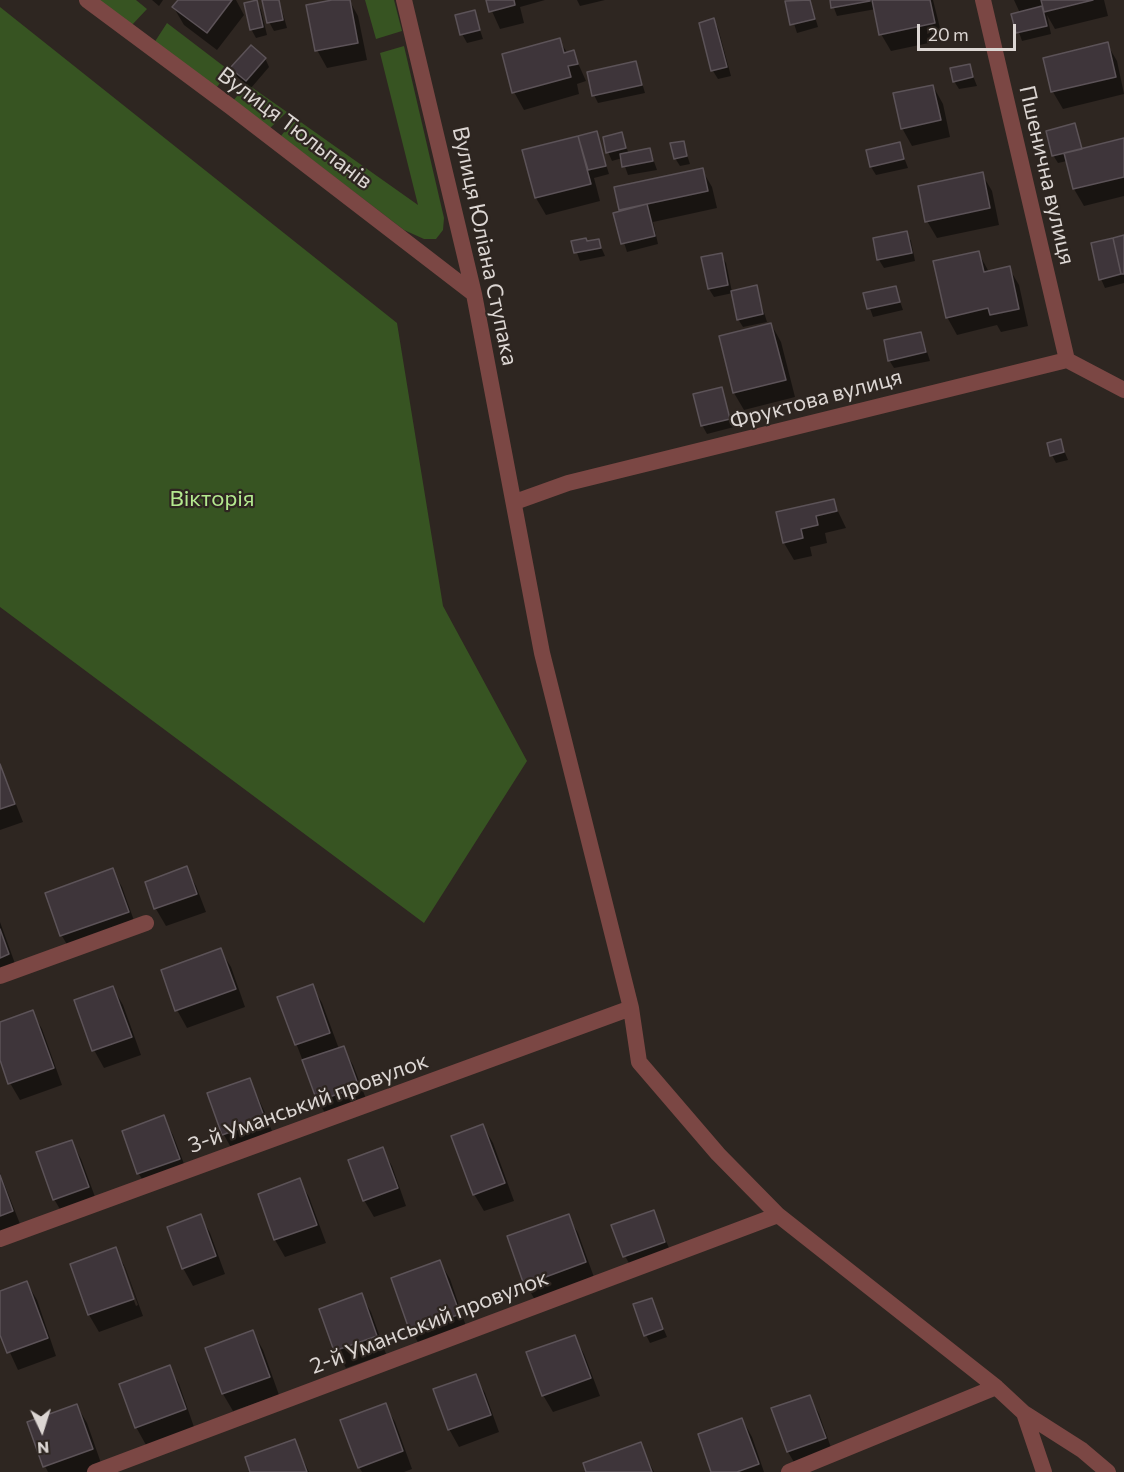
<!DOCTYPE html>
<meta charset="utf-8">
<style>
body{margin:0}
#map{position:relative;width:1124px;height:1472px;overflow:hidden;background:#2e2621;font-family:Commissioner,sans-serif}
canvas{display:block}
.north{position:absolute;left:12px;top:1400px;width:60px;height:60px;-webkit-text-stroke:4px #2e2621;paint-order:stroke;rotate:176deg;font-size:16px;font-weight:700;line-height:24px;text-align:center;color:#dcd6d3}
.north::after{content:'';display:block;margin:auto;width:21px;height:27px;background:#dcd6d3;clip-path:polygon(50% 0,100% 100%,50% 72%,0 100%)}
.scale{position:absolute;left:917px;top:24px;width:99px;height:27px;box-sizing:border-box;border:3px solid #dcd6d3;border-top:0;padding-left:8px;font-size:18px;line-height:21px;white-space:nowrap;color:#dcd6d3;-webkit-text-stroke:4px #2e2621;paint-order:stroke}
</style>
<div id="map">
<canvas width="1124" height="1472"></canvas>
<div class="north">N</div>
<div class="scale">20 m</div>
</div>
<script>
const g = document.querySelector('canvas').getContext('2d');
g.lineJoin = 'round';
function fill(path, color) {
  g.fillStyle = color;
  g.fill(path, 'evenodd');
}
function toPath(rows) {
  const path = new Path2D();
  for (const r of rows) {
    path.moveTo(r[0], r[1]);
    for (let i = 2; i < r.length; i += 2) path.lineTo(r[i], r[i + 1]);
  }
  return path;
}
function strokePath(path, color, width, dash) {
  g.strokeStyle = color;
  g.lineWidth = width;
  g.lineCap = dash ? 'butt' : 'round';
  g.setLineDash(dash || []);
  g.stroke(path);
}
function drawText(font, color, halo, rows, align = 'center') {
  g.font = font + ' Commissioner,sans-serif';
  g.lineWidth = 4.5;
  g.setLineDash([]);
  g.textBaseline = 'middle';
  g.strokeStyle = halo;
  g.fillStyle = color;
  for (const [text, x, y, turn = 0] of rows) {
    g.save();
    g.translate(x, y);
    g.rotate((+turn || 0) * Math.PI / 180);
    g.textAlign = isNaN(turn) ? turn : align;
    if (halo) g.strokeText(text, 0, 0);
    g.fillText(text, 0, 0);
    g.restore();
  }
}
fill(toPath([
 [96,0,136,0,147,9,131,26],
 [365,0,394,0,402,31,376,39],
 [0,7,397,323,443,606,527,761,424,923,0,607],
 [167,23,230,71,216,88,154,43],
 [404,46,444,218,443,230,436,239,424,239,404,230,281,136,295,118,418,205,380,53],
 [247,84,287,112,270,128,233,101]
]), '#375422');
fill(toPath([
 [152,0,163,0,159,6],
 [180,0,236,0,244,15,217,50,184,25,174,8],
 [279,0,287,28,274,31,269,22],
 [340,0,349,0,358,16,367,60,327,68,317,50],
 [487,0,545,0,520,7,524,23,500,29],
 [577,0,605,0,580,6],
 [796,0,810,0,818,27,797,33,787,2],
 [831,0,933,0,943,40,891,51,881,34,876,9,837,16],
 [1014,0,1104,0,1108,16,1055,29,1047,15,1051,34,1022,41,1013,15,1020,13],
 [257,2,261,10,267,35,256,38,251,29],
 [474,12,483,39,467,43,462,34],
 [714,20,718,28,731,76,718,79,713,71,701,24],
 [559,40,568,54,573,52,586,81,577,84,579,94,524,110,514,92],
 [1107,44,1117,61,1124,94,1063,109,1053,92,1045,59],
 [265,58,269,67,251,88,237,77,232,68],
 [636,63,645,93,598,103,594,95],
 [969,66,977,86,959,89,954,81],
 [933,86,943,104,950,137,912,146,902,128],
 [1075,125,1083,150,1124,139,1124,196,1084,206,1074,189,1067,161,1058,163,1053,155],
 [596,133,609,174,594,178,600,201,546,215,536,198,524,152,578,138,583,142],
 [621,134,629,154,650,150,657,170,628,175,622,158,612,161,608,152],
 [683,143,690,164,680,166,675,158],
 [899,144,908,168,876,175,871,167],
 [702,170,712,187,717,208,653,222,658,244,627,252,615,214],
 [982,174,992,191,999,225,937,238,927,221],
 [906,232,911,241,915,261,884,268,879,260,875,239],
 [1124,237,1124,283,1105,288,1101,279],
 [598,240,605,256,580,261,573,242],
 [978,252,989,272,1009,268,1019,285,1028,326,1001,332,997,325,957,335,947,317],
 [721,255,726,263,732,292,756,287,767,322,743,327,738,319,733,293,714,297,709,289,703,258],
 [895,287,903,310,873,317,865,294],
 [771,324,781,342,795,397,744,410,734,393],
 [921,333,930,361,894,368,889,360],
 [721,389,734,427,707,434,702,425],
 [1060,441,1068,460,1056,463,1052,455],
 [833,501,846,528,825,533,827,543,810,547,812,556,794,560,784,543],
 [0,764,23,822,0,830],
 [186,868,196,886,206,912,166,926,156,909,147,883],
 [112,870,122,887,137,929,72,953,62,936,47,893],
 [0,922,18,972,0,979],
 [220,950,231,967,245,1007,187,1028,177,1010],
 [312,986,322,1003,339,1049,343,1048,353,1065,368,1104,328,1118,318,1101,279,998],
 [113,988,123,1005,141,1055,104,1068,94,1050,76,1001],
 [32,1012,42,1029,62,1085,20,1100,10,1083,0,1056,0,1023],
 [250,1080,267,1117,224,1132,224,1135,209,1094],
 [163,1117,173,1135,189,1177,149,1191,139,1174,123,1131],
 [268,1120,274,1137,233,1151,224,1135],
 [483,1126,493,1143,514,1201,484,1211,474,1194],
 [71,1141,81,1159,98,1205,64,1216,54,1199],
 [382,1149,392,1166,406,1206,374,1217,364,1200],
 [0,1173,22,1229,0,1237],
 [299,1180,309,1197,326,1243,285,1257,275,1240,259,1195],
 [653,1212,674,1259,635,1274,625,1256],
 [200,1216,210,1233,225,1274,193,1286,183,1268],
 [568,1216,578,1233,595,1280,536,1302,526,1284],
 [115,1249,125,1267,143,1316,99,1332,89,1315,72,1265],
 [121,1266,124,1266,138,1305,136,1306],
 [440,1262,450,1279,468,1332,422,1349,412,1332,393,1278],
 [27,1283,37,1300,56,1356,18,1370,0,1331,0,1293],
 [361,1295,371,1312,386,1354,346,1368,336,1351,321,1310],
 [651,1299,667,1337,650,1343,646,1335],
 [253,1332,263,1350,279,1395,233,1411,223,1394],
 [574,1336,584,1354,600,1396,553,1412,543,1395],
 [169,1367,179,1384,194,1427,146,1445,136,1427],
 [475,1376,485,1393,499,1432,459,1447,449,1429],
 [809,1396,819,1414,834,1456,798,1469,788,1452],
 [385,1405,395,1422,412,1469,404,1472,362,1472,359,1467],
 [77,1406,87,1423,102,1466,86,1472,48,1472,45,1466],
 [742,1419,752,1437,764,1472,713,1472],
 [294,1441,309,1472,252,1472],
 [640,1444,654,1472,588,1472]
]), '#0007');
const building = toPath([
 [178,0,232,0,207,33,172,7,178,0],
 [257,0,263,27,250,30,244,3,257,0],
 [262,0,279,0,283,20,267,23,262,0],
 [332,0,350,0,358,43,315,51,306,5,332,0],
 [486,0,514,0,515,5,489,12,486,0],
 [810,0,815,19,790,25,785,1,810,0],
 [830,0,870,0,870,1,831,8,830,0],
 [872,0,930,0,935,23,879,35,872,0],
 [1041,0,1093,0,1044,12,1041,0],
 [1042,6,1047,26,1016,33,1011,14,1042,6],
 [475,10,480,30,460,35,455,15,475,10],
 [714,18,727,67,711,71,699,23,714,18],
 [560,38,564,53,574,50,578,64,568,66,571,77,512,93,502,54,560,38],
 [1108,42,1116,77,1051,92,1043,58,1108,42],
 [251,45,266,58,246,81,230,68,251,45],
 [636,61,642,85,592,96,587,72,636,61],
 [970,64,973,77,953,82,950,68,970,64],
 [933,85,941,120,901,129,893,93,933,85],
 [1075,123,1082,149,1052,156,1046,131,1075,123],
 [597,131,606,166,588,170,578,136,597,131],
 [622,132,626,148,606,153,603,137,622,132],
 [578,136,591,184,535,198,522,150,578,136],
 [1124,138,1124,177,1073,189,1064,153,1124,138],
 [684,141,687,156,674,159,670,143,684,141],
 [900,142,904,159,870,167,866,150,900,142],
 [650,148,653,161,622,167,620,154,650,148],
 [703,168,708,191,619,210,614,187,703,168],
 [983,172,990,208,925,222,918,186,983,172],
 [647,204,655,236,621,244,613,213,647,204],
 [907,231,912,253,877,260,873,238,907,231],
 [1124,235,1124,274,1121,274,1113,238,1124,235],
 [586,238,587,241,599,239,601,248,574,253,571,241,586,238],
 [1113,238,1121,274,1099,280,1091,243,1113,238],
 [979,251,984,272,1010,266,1019,309,990,315,988,308,946,318,933,261,979,251],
 [722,253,728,285,708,289,701,257,722,253],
 [757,285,763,314,737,320,731,291,757,285],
 [896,286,900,302,867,309,863,293,896,286],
 [771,323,786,380,733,393,719,336,771,323],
 [921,332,926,352,888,361,884,340,921,332],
 [722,387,730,419,701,426,693,394,722,387],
 [1061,439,1064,452,1050,456,1047,443,1061,439],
 [834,499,837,511,816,516,818,525,801,529,803,538,783,543,776,512,834,499],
 [0,764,15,804,0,809,0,764],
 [187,866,197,894,154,909,145,882,187,866],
 [113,868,129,912,60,936,45,893,113,868],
 [0,929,9,954,0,958,0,929],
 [221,948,236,989,175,1011,161,970,221,948],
 [313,984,330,1033,295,1045,277,997,313,984],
 [113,986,132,1037,92,1051,74,1000,113,986],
 [33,1010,54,1068,8,1084,0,1060,0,1022,33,1010],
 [344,1046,359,1087,317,1101,302,1060,344,1046],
 [250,1078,265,1119,222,1135,207,1093,250,1078],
 [164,1115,180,1159,137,1174,122,1131,164,1115],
 [483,1124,505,1183,473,1195,451,1136,483,1124],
 [72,1140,89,1187,53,1200,36,1152,72,1140],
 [383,1147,398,1188,363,1201,348,1160,383,1147],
 [0,1175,13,1211,0,1216,0,1175],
 [300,1178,317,1225,274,1240,258,1194,300,1178],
 [654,1210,665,1242,623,1257,611,1225,654,1210],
 [201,1214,216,1256,182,1269,167,1227,201,1214],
 [569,1214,586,1262,524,1285,507,1236,569,1214],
 [116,1247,134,1299,88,1315,70,1264,116,1247],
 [440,1260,460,1314,410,1332,391,1278,440,1260],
 [27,1281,48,1338,7,1353,0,1335,0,1291,27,1281],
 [362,1293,377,1336,334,1351,319,1309,362,1293],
 [652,1298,663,1329,644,1336,633,1304,652,1298],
 [253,1330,270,1377,222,1394,205,1348,253,1330],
 [575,1335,591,1378,542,1396,526,1352,575,1335],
 [170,1365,186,1409,135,1428,119,1384,170,1365],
 [476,1374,491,1415,448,1430,433,1389,476,1374],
 [810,1395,826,1438,787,1452,771,1408,810,1395],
 [386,1403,403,1451,358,1468,340,1420,386,1403],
 [77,1404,93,1449,43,1467,27,1422,77,1404],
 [742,1418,759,1464,737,1472,711,1472,698,1434,742,1418],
 [295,1439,307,1472,250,1472,245,1457,295,1439],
 [641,1442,652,1472,586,1472,583,1463,641,1442]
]);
fill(building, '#3e353a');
strokePath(building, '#5c5358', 1.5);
strokePath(toPath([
 [87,0,231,107,474,294],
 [404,0,474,294,542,653,631,1008,639,1062,718,1154,778,1215,996,1387,1024,1413,1082,1450,1108,1472],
 [983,0,1067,360],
 [515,502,568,483,1067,360,1124,390],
 [0,976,146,923],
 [0,1239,631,1008],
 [1024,1413,1044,1472],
 [95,1472,778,1215],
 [789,1472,996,1387]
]), '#7b4744', 16);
drawText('22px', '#dcd6d3', '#2e2621', [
 ["Вулиця Тюльпанів",295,128,37],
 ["Пшенична вулиця",1047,175,77],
 ["Вулиця Юліана Ступака",485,246,78],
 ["Фруктова вулиця",816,399,-15],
 ["3-й Уманський провулок",308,1103,-20],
 ["2-й Уманський провулок",429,1322,-21]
]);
drawText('22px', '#b4e98f', '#2e2621', [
 ["Вікторія",212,499]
]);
</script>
